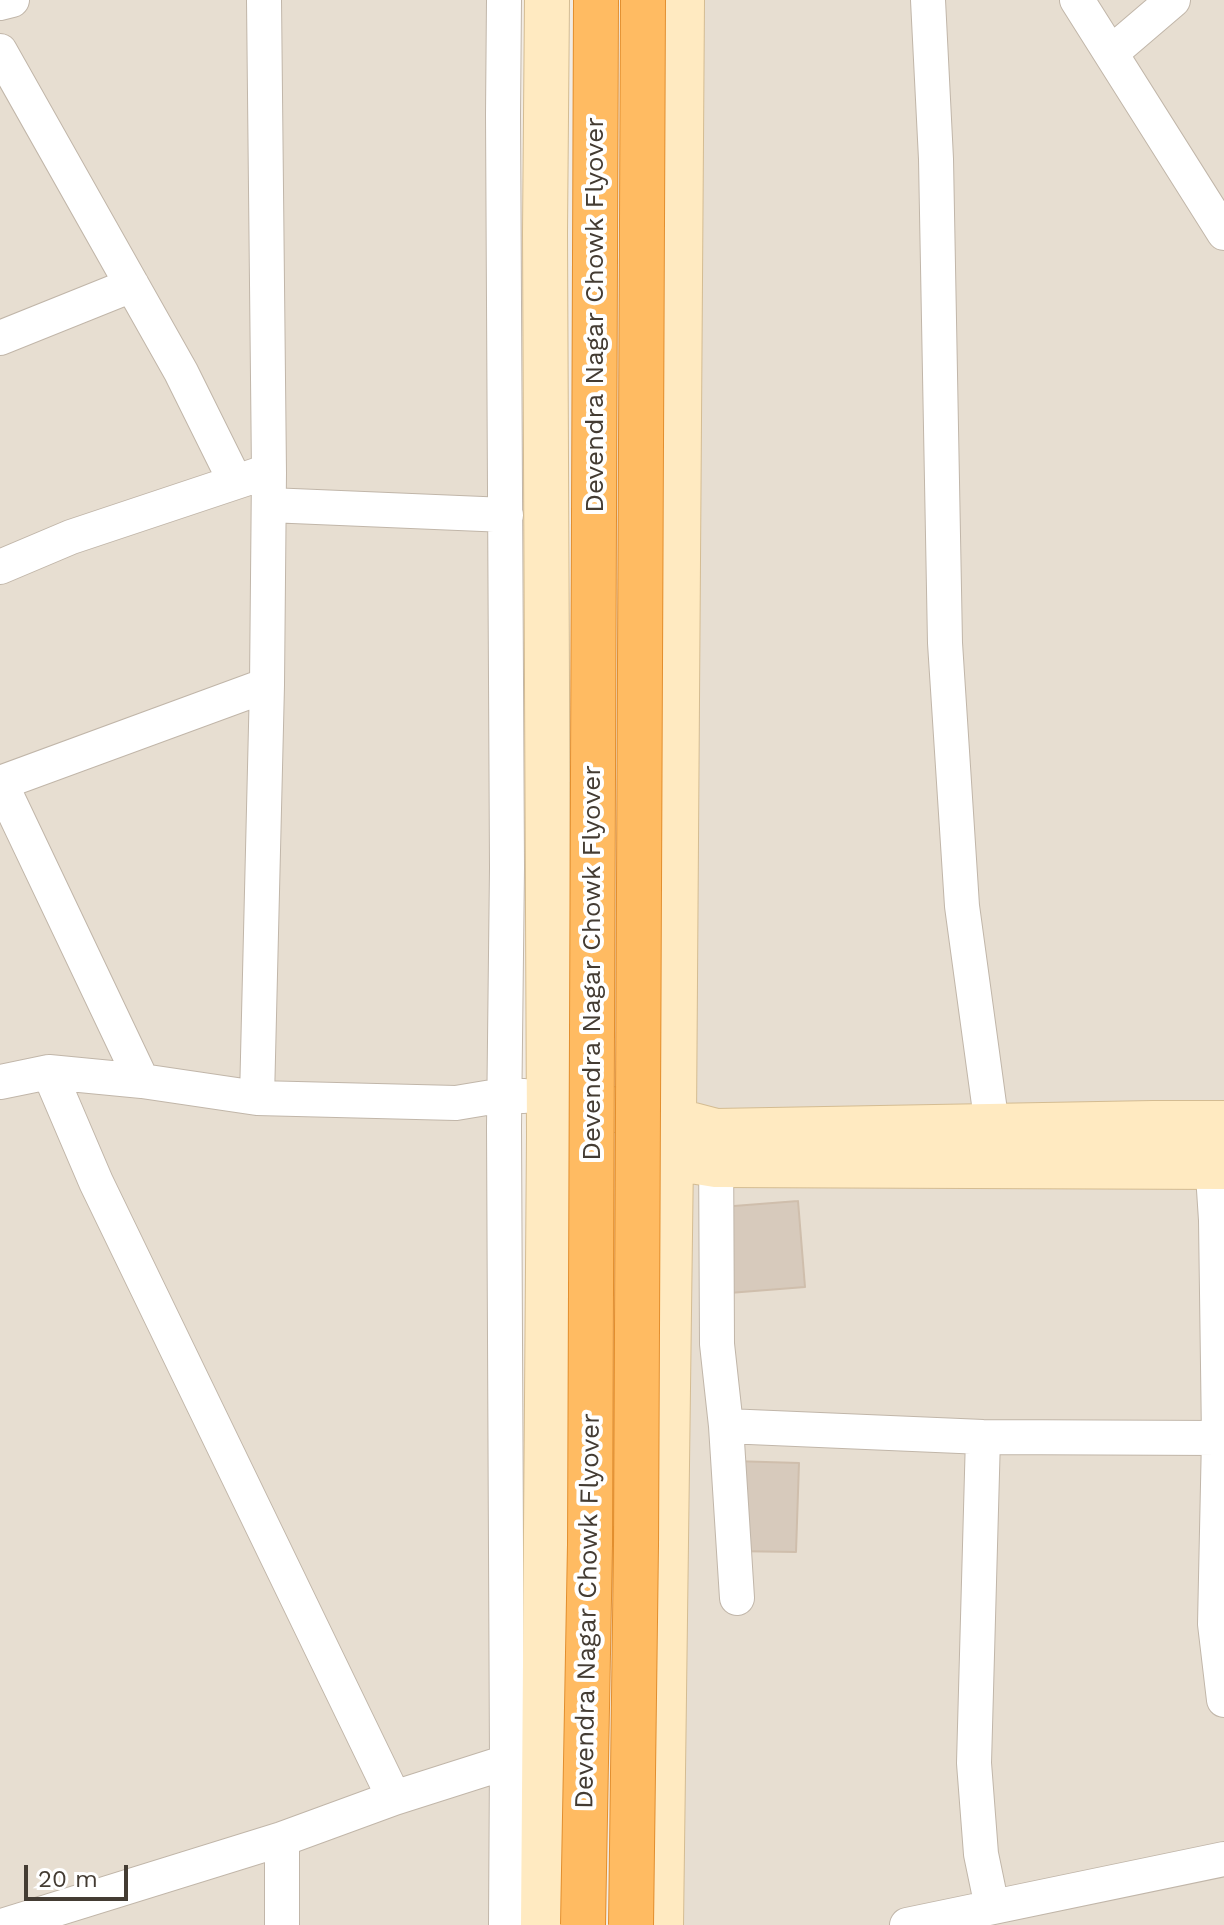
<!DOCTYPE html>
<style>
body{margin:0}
#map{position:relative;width:1224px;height:1925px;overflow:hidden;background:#f2ece4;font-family:"Work Sans",sans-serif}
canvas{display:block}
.scale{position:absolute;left:24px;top:1865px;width:104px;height:36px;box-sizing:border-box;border:4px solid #443c33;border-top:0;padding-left:10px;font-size:24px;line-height:28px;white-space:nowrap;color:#443c33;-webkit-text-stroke:6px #fff;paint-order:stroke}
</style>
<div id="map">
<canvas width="1224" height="1925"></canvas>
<div class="scale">20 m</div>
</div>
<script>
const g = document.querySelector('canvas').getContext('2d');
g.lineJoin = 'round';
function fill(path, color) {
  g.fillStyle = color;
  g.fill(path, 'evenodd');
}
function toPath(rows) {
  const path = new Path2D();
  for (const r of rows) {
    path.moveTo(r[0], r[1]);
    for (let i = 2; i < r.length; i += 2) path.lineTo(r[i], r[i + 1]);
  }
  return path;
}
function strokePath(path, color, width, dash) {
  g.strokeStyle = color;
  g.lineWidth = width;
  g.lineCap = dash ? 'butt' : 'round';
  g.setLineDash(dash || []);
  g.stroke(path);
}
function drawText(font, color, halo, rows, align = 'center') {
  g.font = font + ' "Work Sans",sans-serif';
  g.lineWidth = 8;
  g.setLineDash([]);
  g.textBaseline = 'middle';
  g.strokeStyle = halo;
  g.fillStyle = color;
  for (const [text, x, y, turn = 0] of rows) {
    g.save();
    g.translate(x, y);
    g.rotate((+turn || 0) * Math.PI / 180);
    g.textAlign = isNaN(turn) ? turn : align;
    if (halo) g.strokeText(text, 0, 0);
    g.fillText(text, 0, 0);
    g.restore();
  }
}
fill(toPath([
 [0,0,499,0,494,1925,0,1925],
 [678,0,1224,0,1224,1925,678,1925]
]), '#e7ded1');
const building = toPath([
 [798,1201,805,1287,729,1293,721,1207,798,1201],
 [732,1461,799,1463,796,1552,730,1551,732,1461]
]);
fill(building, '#d7cabc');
strokePath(building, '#cfbeac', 2);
const street = toPath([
 [504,0,503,115,507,868,504,1127,507,1762,506,1925],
 [928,0,936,159,945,643,962,906,992,1126,993,1150],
 [1077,0,1224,233],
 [0,3,12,0],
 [0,51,181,372,235,481],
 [1111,53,1173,0],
 [0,338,132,285],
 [269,505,506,515],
 [0,567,71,537,257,475],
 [0,782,142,1081],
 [0,783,267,685],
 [49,1072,96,1182,394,1798],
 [0,1082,49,1072,142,1081,257,1098,456,1103,504,1095,524,1096],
 [257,1098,267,685,269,472,264,0],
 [716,1140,717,1344,726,1426,737,1598],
 [1211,1144,1216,1220,1219,1438,1215,1624,1224,1700],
 [726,1426,983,1437,1219,1438],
 [983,1437,974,1763,981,1854,992,1907],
 [5,1925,282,1839,394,1798,507,1762],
 [282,1925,282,1839],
 [907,1925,1224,1859]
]);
const secondary = toPath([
 [554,1099,674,1120,716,1131,1153,1123,1224,1123],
 [643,1153,716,1165,1224,1167],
 [543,1925,549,1135,545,233,547,0],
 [661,1925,671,1158,674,1120,682,0]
]);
strokePath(street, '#c1b6a9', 36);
strokePath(secondary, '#d4bc92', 46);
strokePath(street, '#fff', 34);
strokePath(secondary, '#ffeac1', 44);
const highwayBridge = toPath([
 [583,1925,590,1544,596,0],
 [631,1925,636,1545,643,0]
]);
strokePath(highwayBridge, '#e28e2e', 46, []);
strokePath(highwayBridge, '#ffbb62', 44);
drawText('26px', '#443c33', '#fff', [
 ["Devendra Nagar Chowk Flyover",595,315,-90],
 ["Devendra Nagar Chowk Flyover",592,963,-90],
 ["Devendra Nagar Chowk Flyover",588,1611,-89]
]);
</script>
